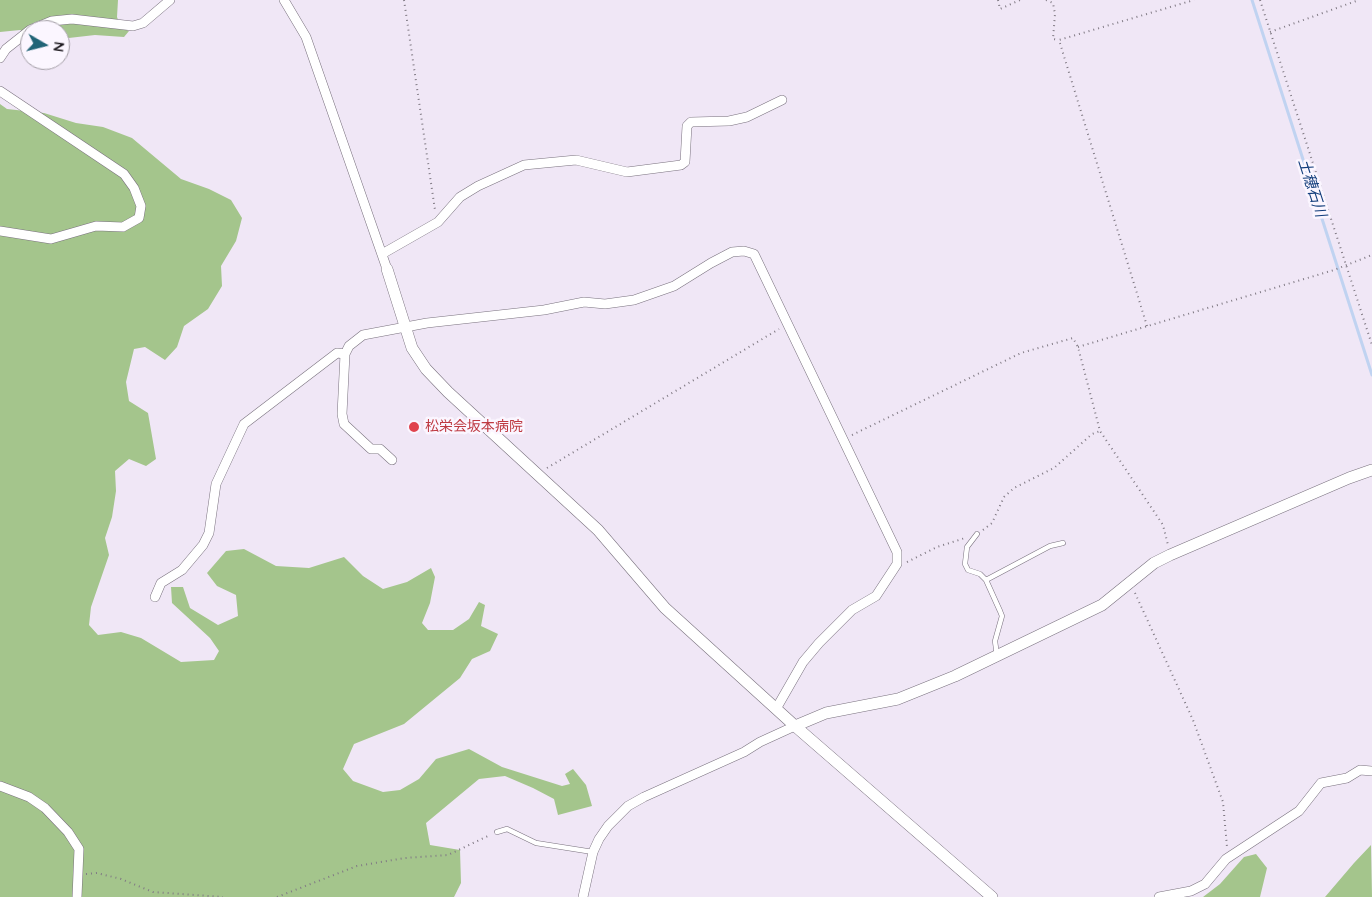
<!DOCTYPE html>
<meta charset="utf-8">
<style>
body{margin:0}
#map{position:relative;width:1372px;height:897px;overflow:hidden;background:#f0e7f6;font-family:Quicksand,sans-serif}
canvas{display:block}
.north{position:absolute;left:20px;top:20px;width:50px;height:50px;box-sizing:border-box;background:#fbf6ff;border:1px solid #a39ea6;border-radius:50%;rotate:98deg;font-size:14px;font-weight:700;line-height:20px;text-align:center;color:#1f1b21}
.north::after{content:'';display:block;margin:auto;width:18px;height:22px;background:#216477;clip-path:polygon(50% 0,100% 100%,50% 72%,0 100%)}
</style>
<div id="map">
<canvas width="1372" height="897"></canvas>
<div class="north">N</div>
</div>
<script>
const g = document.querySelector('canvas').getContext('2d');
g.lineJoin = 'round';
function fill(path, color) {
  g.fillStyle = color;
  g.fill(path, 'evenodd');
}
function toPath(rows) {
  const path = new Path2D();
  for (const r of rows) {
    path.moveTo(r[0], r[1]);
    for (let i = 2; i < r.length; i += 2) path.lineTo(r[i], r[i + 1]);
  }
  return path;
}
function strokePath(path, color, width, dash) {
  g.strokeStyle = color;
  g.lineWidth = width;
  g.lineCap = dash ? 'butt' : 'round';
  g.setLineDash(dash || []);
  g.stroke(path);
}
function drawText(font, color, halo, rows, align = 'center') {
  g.font = font + ' Quicksand,"Noto Sans JP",sans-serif';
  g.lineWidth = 5;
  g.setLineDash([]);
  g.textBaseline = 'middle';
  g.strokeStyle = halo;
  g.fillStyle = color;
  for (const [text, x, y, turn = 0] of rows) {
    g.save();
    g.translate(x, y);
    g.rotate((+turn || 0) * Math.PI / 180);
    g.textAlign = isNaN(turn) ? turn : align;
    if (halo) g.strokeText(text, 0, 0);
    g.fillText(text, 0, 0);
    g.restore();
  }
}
fill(toPath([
 [0,0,118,0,117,17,121,28,129,31,124,37,95,35,60,39,60,30,30,30,30,35,20,30,0,32],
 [0,104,7,109,44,113,76,123,103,127,132,138,181,179,209,189,231,200,242,218,236,241,221,266,222,286,208,309,184,326,177,347,165,360,145,347,134,349,126,382,129,401,148,413,156,459,146,466,129,459,115,471,116,491,112,517,105,538,109,555,91,607,89,625,98,635,121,632,141,638,181,662,214,660,219,651,210,638,172,603,171,587,183,587,190,608,218,625,238,616,236,595,217,586,207,573,226,551,244,549,276,566,309,568,344,557,363,576,383,589,407,582,431,568,435,577,430,603,422,623,428,630,453,630,469,619,479,602,485,605,481,626,498,634,490,651,472,659,460,678,404,724,354,744,343,769,353,781,383,792,400,790,419,779,436,759,469,749,502,767,562,786,570,784,565,774,573,769,586,785,592,806,558,815,554,799,533,788,505,776,479,779,426,823,430,845,460,850,461,883,454,897,0,897],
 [1371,845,1372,897,1325,897,1354,863],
 [1256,854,1267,868,1260,897,1203,897,1220,884,1244,857]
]), '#a4c58c');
strokePath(toPath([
 [1252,0,1372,375]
]), '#c0d3f1', 3);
const service = toPath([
 [977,534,967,547,965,564,968,570,980,574,986,580,1000,611,1002,616,995,641,997,656],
 [986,580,1050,546,1063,543],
 [497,832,507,829,536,843,593,852]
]);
const minor = toPath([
 [284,0,306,37,387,269],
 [30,30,52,21,72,19,133,26,143,23,170,0],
 [0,58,6,49,30,30],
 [0,91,124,174,134,188,141,206,139,218,123,227,96,226,51,239,0,231],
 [382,254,438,222,460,197,478,186,524,165,576,160,627,172,681,165,685,162,687,126,691,122,729,121,747,117,782,100],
 [392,460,380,449,371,449,344,424,342,414,345,354,349,346,363,335,427,323,544,310,584,302,605,304,634,300,674,286,711,263,732,252,744,251,754,254,897,552,897,564,876,596,852,610,819,643,803,662,776,709],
 [155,597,161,583,182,570,203,545,209,533,216,484,244,424,337,353,345,354],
 [0,786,29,797,45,808,68,832,79,849,77,897],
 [583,897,593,852,599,839,608,826,628,806,644,797,744,752,760,742,795,726],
 [1159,897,1191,891,1205,884,1226,859,1299,811,1321,783,1347,778,1360,770,1372,771]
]);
const tertiary = toPath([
 [387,269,412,348,426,369,448,392,598,530,665,608,795,726,992,897],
 [795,726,826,713,898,699,955,676,1102,605,1154,563,1170,555,1349,478,1372,470]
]);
strokePath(service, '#79717e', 5.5);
strokePath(minor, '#79717e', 10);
strokePath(tertiary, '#79717e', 12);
strokePath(toPath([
 [404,0,435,210],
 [998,0,1000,9,1020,0],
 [1046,0,1053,3,1055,14,1053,39,1059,40],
 [1260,0,1372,345],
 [1270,32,1359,0],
 [1147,326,1059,40,1194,0],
 [1078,347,1334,270,1372,255],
 [852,435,1021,353,1073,338,1078,347,1100,431,1163,525,1168,545],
 [547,468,779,329],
 [983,530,992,523,1004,497,1014,488,1054,468,1092,434,1100,431],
 [907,562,937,547,965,538],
 [1135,593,1193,720,1223,802,1227,847],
 [86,874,97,873,121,879,153,892,223,897],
 [277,897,357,866,405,858,448,855,490,835]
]), '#807a84', 2, [1, 4]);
strokePath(service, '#fff', 4.5);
strokePath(minor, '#fff', 9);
strokePath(tertiary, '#fff', 11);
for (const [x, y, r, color] of [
 [414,427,6,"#e0444e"]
]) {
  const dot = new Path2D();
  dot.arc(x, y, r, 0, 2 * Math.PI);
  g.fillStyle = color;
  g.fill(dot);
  strokePath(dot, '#fbf6ff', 2);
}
drawText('14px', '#be3a42', '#fbf6ff', [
 ["松栄会坂本病院",425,427]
], 'left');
drawText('italic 15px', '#133e7c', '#fbf6ff', [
 ["土穂石川",1312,188,72]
]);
</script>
